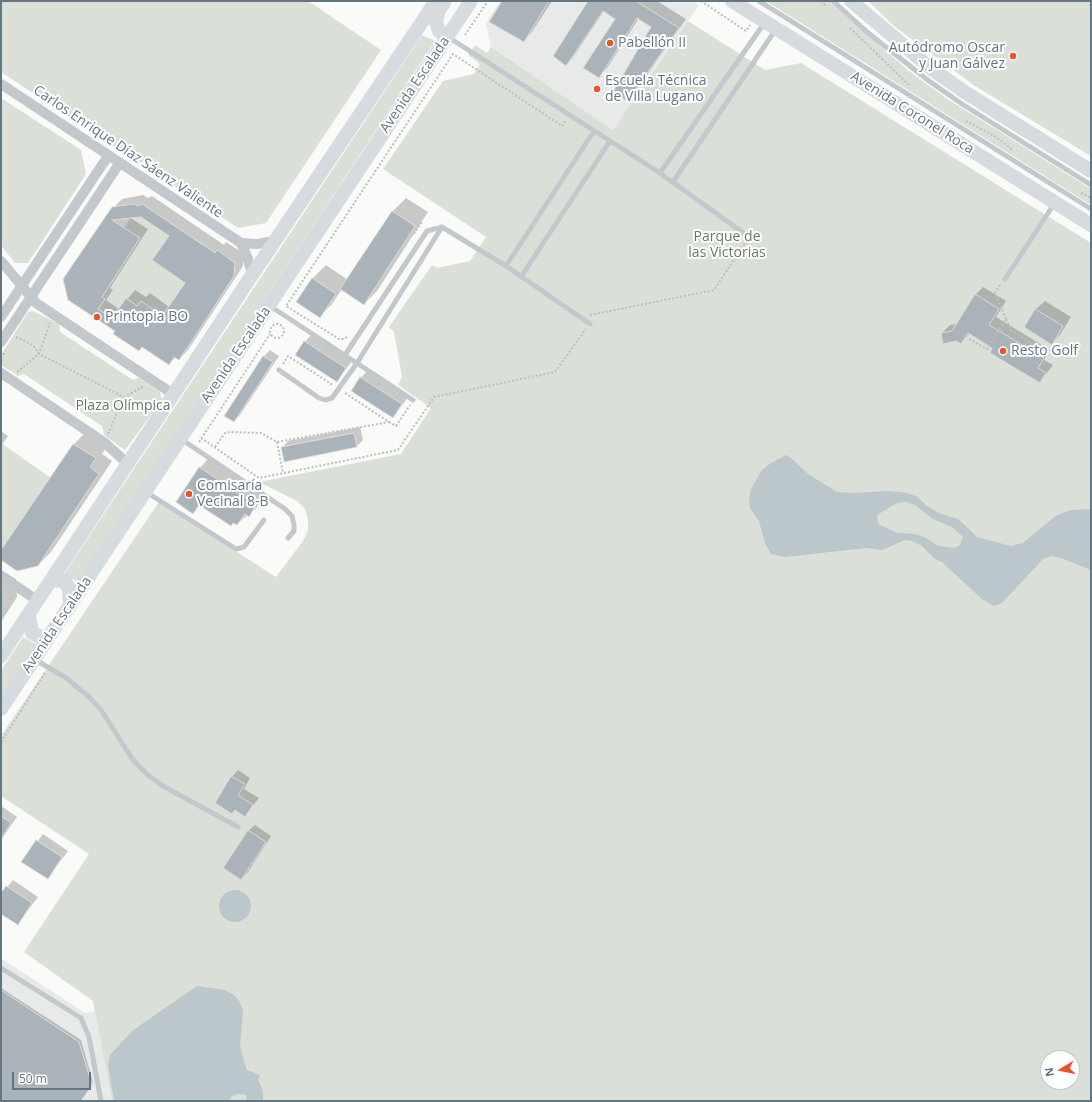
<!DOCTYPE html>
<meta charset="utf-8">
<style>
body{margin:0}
#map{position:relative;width:1092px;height:1102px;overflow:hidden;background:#fafaf8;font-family:"Open Sans",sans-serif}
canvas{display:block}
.frame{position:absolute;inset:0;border:2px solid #657683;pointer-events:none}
.north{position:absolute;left:1040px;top:1050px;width:40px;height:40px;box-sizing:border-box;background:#fff;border:1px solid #c1c8cd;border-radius:50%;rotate:260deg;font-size:11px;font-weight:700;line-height:16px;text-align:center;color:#657683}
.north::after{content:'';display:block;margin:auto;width:14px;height:18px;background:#e4572e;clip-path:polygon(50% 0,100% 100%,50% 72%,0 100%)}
.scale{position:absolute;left:12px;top:1072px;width:79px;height:18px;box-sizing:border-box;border:2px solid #657683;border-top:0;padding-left:5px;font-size:12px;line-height:14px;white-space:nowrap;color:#657683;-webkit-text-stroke:3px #fff;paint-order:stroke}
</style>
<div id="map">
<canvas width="1092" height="1102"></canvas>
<div class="frame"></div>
<div class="north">N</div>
<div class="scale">50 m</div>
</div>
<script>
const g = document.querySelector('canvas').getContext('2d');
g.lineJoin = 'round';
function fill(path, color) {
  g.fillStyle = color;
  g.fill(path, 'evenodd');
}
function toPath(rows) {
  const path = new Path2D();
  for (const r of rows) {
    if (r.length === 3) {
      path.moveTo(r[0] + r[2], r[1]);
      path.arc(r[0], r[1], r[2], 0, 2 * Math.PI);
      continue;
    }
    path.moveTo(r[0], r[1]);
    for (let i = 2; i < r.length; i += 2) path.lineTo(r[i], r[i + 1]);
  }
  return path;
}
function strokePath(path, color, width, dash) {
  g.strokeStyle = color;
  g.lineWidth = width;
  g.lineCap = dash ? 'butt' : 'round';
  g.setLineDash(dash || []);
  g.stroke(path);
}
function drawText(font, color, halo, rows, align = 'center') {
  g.font = font + ' "Open Sans",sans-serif';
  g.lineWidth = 4;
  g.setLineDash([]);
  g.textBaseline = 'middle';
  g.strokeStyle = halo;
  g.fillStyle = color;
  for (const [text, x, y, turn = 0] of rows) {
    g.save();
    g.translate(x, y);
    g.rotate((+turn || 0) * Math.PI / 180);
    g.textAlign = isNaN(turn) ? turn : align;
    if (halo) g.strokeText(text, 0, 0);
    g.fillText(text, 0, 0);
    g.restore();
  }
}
fill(toPath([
 [500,1,693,1,699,5,613,130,491,47,486,23],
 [1,958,85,1013,95,1011,112,1101,1,1101]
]), '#e8e9e9');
fill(toPath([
 [1,1,308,1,381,50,266,223,238,228,1,72],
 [766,1,829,1,909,71,946,98,1091,189,1091,205],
 [868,1,1091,1,1091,156,975,86,894,26],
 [688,21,765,70,801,63,1091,243,1091,1101,112,1101,93,1001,24,952,89,854,1,796,1,736,159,502,276,577,303,541,308,530,308,519,305,509,297,501,259,482,401,454,431,408,398,385,402,377,394,332,389,327,432,265,437,268,470,261,486,237,383,169,443,81,474,74,480,64,468,55,475,45,487,53,491,47,613,130],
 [1048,1058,1072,1058,1072,1082,1048,1082],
 [422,35,435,41,78,582,64,574],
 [1,98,81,150,86,174,28,263,15,263,1,245],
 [141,217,169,236,152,260,185,283,162,316,141,302,137,306,126,298,117,310,127,317,121,325,98,309,91,290,92,277,109,287,140,238,124,228,130,218],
 [33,311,59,324,60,332,133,380,139,378,160,392,162,400,125,450,104,435,102,426,24,374,18,376,1,365,1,355,28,312],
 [1,443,51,478,1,550],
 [23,637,36,644,1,698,1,671]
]), '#dadfd7');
fill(toPath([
 [786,455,790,457,808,474,837,492,856,493,887,491,907,493,916,496,928,507,942,514,958,519,977,537,1011,546,1023,543,1053,518,1062,513,1071,510,1091,509,1091,570,1061,558,1051,556,1043,559,1002,603,994,606,983,600,942,562,935,559,922,546,912,541,905,540,882,550,866,548,785,557,771,554,765,543,759,521,750,508,749,500,751,489,762,470,771,463],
 [905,502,915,505,933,519,952,527,963,537,960,545,955,548,946,547,937,545,924,537,915,534,897,533,878,524,877,515,897,503],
 [235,906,16],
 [197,986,225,990,234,995,239,1001,243,1010,240,1046,244,1062,247,1070,260,1075,258,1080,263,1091,263,1101,247,1101,246,1095,239,1094,232,1096,229,1101,114,1101,108,1065,110,1055,132,1031]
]), '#bbc7cb');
fill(toPath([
 [503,1,552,1,532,32,524,40],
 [589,1,657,1,686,19,635,92,627,100,652,26,639,18,607,68,599,77,616,18,604,11,574,56,566,65],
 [143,195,148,198,152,196,224,245,226,242,244,254,243,266,188,350,179,359,176,357,169,364,143,346,139,350,116,331,69,299,113,208,122,199],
 [141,216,170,236,186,283,169,307,150,293,146,297,135,290,119,309,106,300,113,290,110,288,148,229,129,217],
 [406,198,428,212,377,291,364,304,342,289,332,304,319,317,297,302,313,278,326,265,348,280,393,211],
 [983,287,1006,301,996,317,1050,350,1044,360,1053,365,1040,382,970,333,961,343,942,333,950,325,957,324,976,294],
 [1045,301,1071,317,1060,335,1052,343,1025,327,1036,309],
 [311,335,352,361,337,381,305,342],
 [270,350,279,356,240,415,234,421,225,415,264,356],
 [367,371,408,397,393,417,361,378],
 [360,427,363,440,357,446,282,448,288,441],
 [1,431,8,436,1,446],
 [87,431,108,445,102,454,112,461,51,552,38,565,1,559,1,552,74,444],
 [208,459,264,496,257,507,237,524,200,505,193,512,200,468],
 [1,570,16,579,17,597,1,622],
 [238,770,250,778,244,789,259,798,245,815,236,809,216,803,232,777],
 [1,806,17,817,1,840],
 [255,825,271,836,248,872,241,879,248,831],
 [43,834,68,851,48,878,23,861],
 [13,880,38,897,18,924,1,913,1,895],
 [1,988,81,1040,93,1082,80,1101,1,1101]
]), '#0003');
const building = toPath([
 [502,1,549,1,524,42,489,22,502,1],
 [588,1,636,1,679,28,627,101,613,92,651,27,637,18,599,78,583,68,615,19,603,11,566,66,553,56,588,1],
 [134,204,138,206,142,204,215,253,217,250,235,263,234,276,205,321,179,360,174,357,169,365,142,347,139,351,113,334,115,331,68,300,63,279,112,207,134,204],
 [141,217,169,236,152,260,185,283,162,316,141,301,137,306,126,298,112,318,98,309,105,299,102,297,140,238,112,220,141,217],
 [392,211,415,226,364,305,340,289,392,211],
 [312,278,336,294,320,318,296,302,312,278],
 [975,294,999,309,989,325,1044,358,1038,368,1046,373,1040,383,990,353,992,348,968,333,961,344,956,341,943,344,941,333,952,331,975,294],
 [1035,309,1063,326,1052,345,1024,327,1035,309],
 [304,341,346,368,337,382,295,355,304,341],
 [263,356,273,362,234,422,224,416,263,356],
 [360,377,402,404,393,418,351,391,360,377],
 [354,433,357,447,284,462,281,447,354,433],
 [73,444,96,458,90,467,99,474,38,566,17,571,1,560,1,550,73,444],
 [199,467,256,505,249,517,245,514,237,525,233,523,231,526,199,505,193,514,176,502,199,467],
 [231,776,245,784,238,795,253,805,245,817,235,810,232,814,215,803,231,776],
 [1,816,11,823,1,839,1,816],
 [248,830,266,842,241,880,223,868,248,830],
 [36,840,62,857,48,879,21,862,36,840],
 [6,886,32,903,18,925,1,914,1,893,6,886],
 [1,990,79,1042,92,1085,81,1101,1,1101,1,990]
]);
fill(building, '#aab3b9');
strokePath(building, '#dcdcda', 1);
strokePath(toPath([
 [701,1,746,31,750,25],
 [821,1,826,6],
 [850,28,910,86],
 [465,35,488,1],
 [966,121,996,137,1013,150],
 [1081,193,1091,198],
 [414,234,421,223,423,225],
 [590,315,714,290,745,243],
 [1006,319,1011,330,1037,347],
 [277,331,7],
 [16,337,33,345,39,354,124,397],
 [347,337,344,339,339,339,286,306,453,54,562,126,566,120],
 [969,339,987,349,1006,319,995,293,1000,285],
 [1,358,6,351],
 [283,364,288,356,333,385],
 [17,372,39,354,50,323],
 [389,422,396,426,410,405],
 [108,434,124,397,144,386],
 [201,438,259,478,398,450,434,397,555,372,586,329],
 [199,442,270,334],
 [277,442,283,473],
 [215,447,225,433,230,432,261,433,277,442,389,422,345,393],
 [1,742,45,673]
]), '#bbbfc2', 2, [2, 2]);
strokePath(toPath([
 [759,1,1091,209],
 [833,1,867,32,929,81,962,104,1091,185],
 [448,37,660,173,749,237],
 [660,173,765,22],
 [673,182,776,29],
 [506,266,590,324],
 [521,277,610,141],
 [1005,279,1054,204],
 [270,306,413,400],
 [345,355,427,231,442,227],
 [279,370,319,398,325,400,332,398,357,363,442,227,506,266,594,131],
 [181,439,285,509,292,516,294,525,294,531,288,538],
 [146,492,236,549,244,547,264,520],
 [34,659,66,678,88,696,101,710,133,760,148,775,163,786,238,827],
 [1,968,81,1018,89,1037,101,1101]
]), '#c3c8cc', 5);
strokePath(toPath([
 [1,84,241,243,257,244,275,241],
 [241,243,248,259,252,275],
 [1,261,36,303,173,394],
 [1,317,108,156],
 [1,342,119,164],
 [1,373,105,443,127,463],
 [1,576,38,601]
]), '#c3c8cc', 10);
strokePath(toPath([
 [732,1,1091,225],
 [851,1,933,70,966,93,1091,171],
 [444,3,439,10,436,22,439,31,447,37],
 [52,580,65,581,69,589,70,606],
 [29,615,32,633,41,637,49,636],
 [1,656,252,275,436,1],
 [1,709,471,1]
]), '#d6dbdf', 14);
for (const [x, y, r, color] of [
 [610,43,4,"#e4572e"],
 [1013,56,4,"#e4572e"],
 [597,89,4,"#e4572e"],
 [97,317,4,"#e4572e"],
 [1003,351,4,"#e4572e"],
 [189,494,4,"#e4572e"]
]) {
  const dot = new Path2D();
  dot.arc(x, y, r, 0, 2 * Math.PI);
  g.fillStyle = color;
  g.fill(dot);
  strokePath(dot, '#fff', 1.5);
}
drawText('14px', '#657683', '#fff', [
 ["Pabellón II",618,43],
 ["Autódromo Oscar",1005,48,"right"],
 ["y Juan Gálvez",1005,64,"right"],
 ["Escuela Técnica",605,81],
 ["de Villa Lugano",605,97],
 ["Printopia BO",105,317],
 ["Resto Golf",1011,351],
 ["Comisaría",197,486],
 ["Vecinal 8-B",197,502]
], 'left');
drawText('14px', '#657683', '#fff', [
 ["Avenida Escalada",415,85,-56],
 ["Avenida Coronel Roca",912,113,32],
 ["Carlos Enrique Díaz Sáenz Valiente",128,152,34],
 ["Avenida Escalada",236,355,-56],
 ["Avenida Escalada",57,625,-56]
]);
drawText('14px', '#687a64', '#fff', [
 ["Parque de",727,237],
 ["las Victorias",727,253],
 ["Plaza Olímpica",123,406]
]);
</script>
